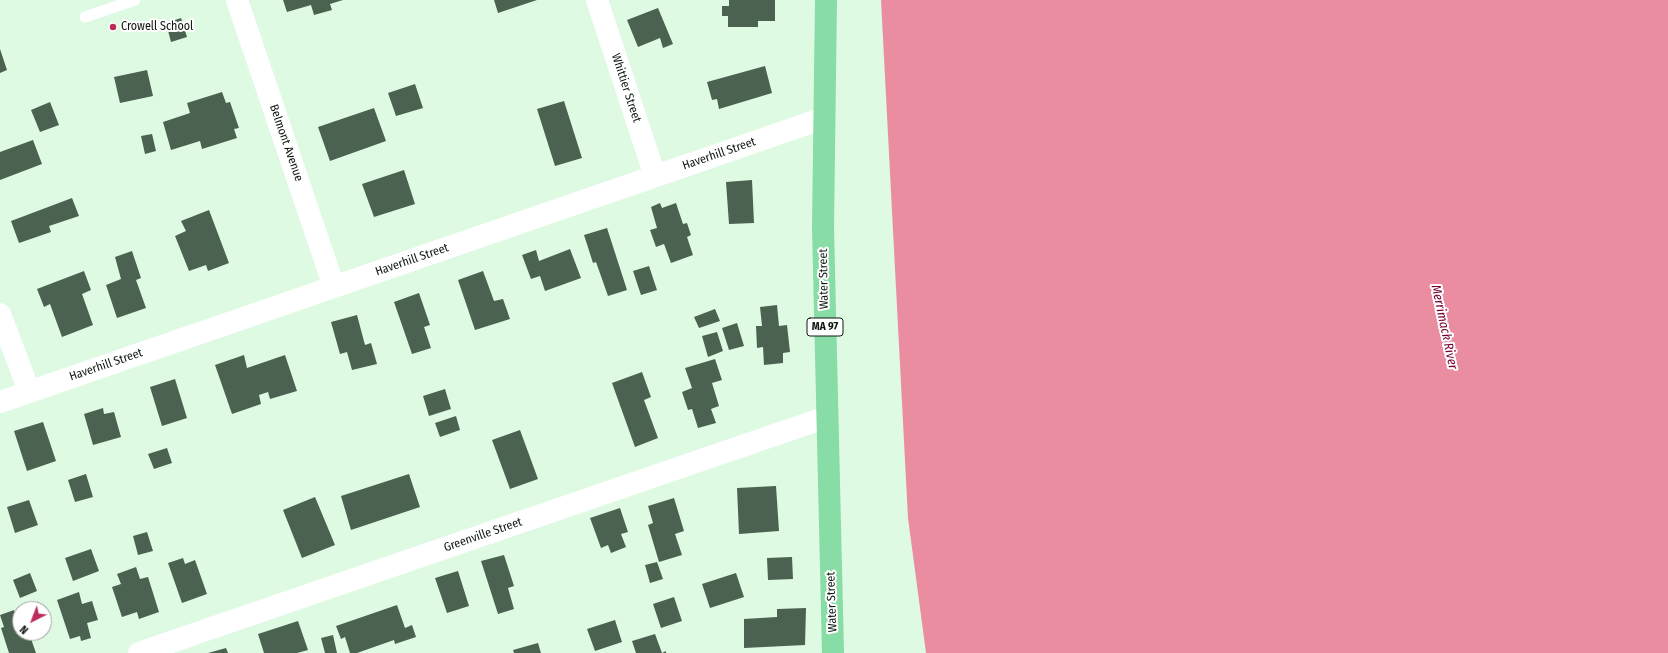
<!DOCTYPE html>
<style>
body{margin:0}
#map{position:relative;width:1668px;height:653px;overflow:hidden;background:#defae3;font-family:"Fira Sans Condensed",sans-serif}
canvas{display:block}
.north{position:absolute;left:12px;top:601px;width:40px;height:40px;box-sizing:border-box;background:#fff;border:1px solid #9fa39f;border-radius:50%;rotate:222deg;font-size:11px;font-weight:700;line-height:16px;text-align:center;color:#0e1810}
.north::after{content:'';display:block;margin:auto;width:14px;height:18px;background:#bb2c59;clip-path:polygon(50% 0,100% 100%,50% 72%,0 100%)}
</style>
<div id="map">
<canvas width="1668" height="653"></canvas>
<div class="north">N</div>
</div>
<script>
const g = document.querySelector('canvas').getContext('2d');
g.lineJoin = 'round';
function fill(path, color) {
  g.fillStyle = color;
  g.fill(path, 'evenodd');
}
function toPath(rows) {
  const path = new Path2D();
  for (const r of rows) {
    path.moveTo(r[0], r[1]);
    for (let i = 2; i < r.length; i += 2) path.lineTo(r[i], r[i + 1]);
  }
  return path;
}
function strokePath(path, color, width, dash) {
  g.strokeStyle = color;
  g.lineWidth = width;
  g.lineCap = dash ? 'butt' : 'round';
  g.setLineDash(dash || []);
  g.stroke(path);
}
function drawText(font, color, halo, rows, align = 'center') {
  g.font = font + ' "Fira Sans Condensed",sans-serif';
  g.lineWidth = 4;
  g.setLineDash([]);
  g.textBaseline = 'middle';
  g.strokeStyle = halo;
  g.fillStyle = color;
  for (const [text, x, y, turn = 0] of rows) {
    g.save();
    g.translate(x, y);
    g.rotate((+turn || 0) * Math.PI / 180);
    g.textAlign = isNaN(turn) ? turn : align;
    if (halo) g.strokeText(text, 0, 0);
    g.fillText(text, 0, 0);
    g.restore();
  }
}
fill(toPath([
 [881,0,1668,0,1668,653,926,653,908,518]
]), '#eb8da0');
fill(toPath([
 [283,0,343,0,330,4,332,10,314,15,311,5,287,12],
 [494,0,537,0,498,13],
 [729,0,775,0,775,21,758,21,758,27,728,27,728,16,722,16,722,6,729,6],
 [658,8,673,44,663,48,660,38,638,47,627,20],
 [181,18,187,37,171,42,166,23],
 [0,49,7,70,0,73],
 [765,66,772,93,719,109,717,99,712,100,707,82],
 [147,70,153,96,120,103,114,77],
 [415,84,423,108,396,116,388,93],
 [222,92,226,103,230,102,239,128,234,129,237,138,202,149,200,141,171,150,163,122,190,113,187,103],
 [564,101,582,158,555,166,537,109],
 [50,102,59,125,40,132,31,110],
 [374,108,386,141,330,161,318,127],
 [152,134,156,151,145,154,141,136],
 [33,140,42,164,0,180,0,152],
 [404,170,415,204,374,217,362,184],
 [752,180,754,223,729,224,726,182],
 [72,198,79,216,49,226,51,232,19,243,11,221],
 [660,203,662,208,676,203,683,224,687,223,691,235,687,237,693,255,671,263,664,244,656,247,650,230,657,228,651,207],
 [209,210,229,263,208,271,206,265,189,271,175,236,186,231,181,221],
 [607,228,627,290,608,296,596,262,593,263,584,235],
 [570,249,581,278,545,291,540,276,531,279,522,255,536,250,539,261],
 [132,251,141,278,136,280,146,308,117,318,106,285,121,279,115,257],
 [649,266,657,290,641,295,633,271],
 [84,271,91,290,82,294,93,325,62,337,50,304,44,307,37,289],
 [483,271,494,301,503,299,510,319,475,330,458,280],
 [419,293,430,325,424,327,431,348,412,354,394,302],
 [777,305,779,326,787,325,790,352,783,353,783,363,764,365,763,347,757,348,756,326,762,326,760,307],
 [715,309,720,321,699,328,694,317],
 [357,315,365,345,371,343,377,364,352,370,347,352,340,354,331,322],
 [737,323,744,346,729,350,722,328],
 [717,332,723,351,708,357,702,336],
 [244,355,247,368,285,355,297,391,270,399,268,392,259,395,261,404,232,414,215,365],
 [715,359,722,380,712,383,719,406,711,409,716,423,698,428,692,409,688,410,682,392,692,388,685,368],
 [642,372,651,397,644,400,658,438,635,447,612,383],
 [175,379,187,418,162,426,150,387],
 [445,389,451,409,429,416,423,396],
 [103,408,104,414,114,412,121,437,93,445,84,414],
 [456,416,460,430,440,437,435,423],
 [43,422,56,461,27,471,14,431],
 [520,430,538,479,510,489,492,440],
 [167,448,172,463,154,469,148,454],
 [86,474,93,497,75,502,68,480],
 [409,474,420,507,351,530,341,496],
 [776,486,779,531,739,534,737,488],
 [315,497,335,545,302,558,283,510],
 [674,498,684,531,675,534,682,555,659,562,648,525,653,523,648,506],
 [29,500,38,525,15,533,7,507],
 [620,508,628,532,621,534,626,547,611,553,608,545,601,548,590,518],
 [147,532,153,551,138,555,133,536],
 [91,549,99,571,73,581,65,558],
 [504,555,514,586,508,588,514,609,498,614,481,561],
 [792,557,793,579,768,580,767,558],
 [183,558,185,564,195,560,207,594,182,603,168,563],
 [657,562,663,579,650,583,645,565],
 [136,567,140,579,148,577,159,612,139,619,137,612,122,617,112,587,121,584,117,574],
 [458,571,469,606,447,613,435,578],
 [30,573,37,591,20,598,13,580],
 [736,573,744,597,710,608,702,584],
 [79,592,82,604,92,601,98,620,87,623,91,638,81,641,80,636,70,639,57,600],
 [674,597,682,621,661,628,653,604],
 [397,605,405,628,412,625,416,637,395,644,394,640,357,653,350,653,345,637,341,639,336,626],
 [806,608,805,645,744,648,744,619,777,617,777,609],
 [14,610,18,622,20,621,20,633,29,633,36,653,9,653,1,628,4,627,0,615],
 [615,620,622,642,595,651,587,629],
 [298,621,308,650,297,653,264,653,258,634],
 [655,634,662,653,666,651,666,653,636,653,632,641],
 [333,635,337,653,325,653,321,638],
 [538,643,541,653,514,653,513,650],
 [226,648,228,653,208,653]
]), '#4a624f');
strokePath(toPath([
 [85,17,135,0]
]), '#fff', 11);
strokePath(toPath([
 [237,0,334,287],
 [597,0,655,176],
 [0,314,29,391],
 [0,402,824,118],
 [139,653,827,417]
]), '#fff', 22);
strokePath(toPath([
 [826,0,823,227,833,653]
]), '#88dca5', 22);
for (const [x, y, r, color] of [
 [113,27,4,"#bb2c59"]
]) {
  const dot = new Path2D();
  dot.arc(x, y, r, 0, 2 * Math.PI);
  g.fillStyle = color;
  g.fill(dot);
  strokePath(dot, '#fff', 1.5);
}
for (const [x, y, w] of [
 [825,327,36]
]) {
  const box = new Path2D();
  box.roundRect(x - w / 2, y - 9, w, 18, 3);
  g.fillStyle = '#fff';
  g.fill(box);
  strokePath(box, '#0e1810', 1);
}
drawText('bold 11px', '#0e1810', null, [
 ["MA 97",825,327]
]);
drawText('12px', '#0e1810', '#fff', [
 ["Crowell School",121,27]
], 'left');
drawText('12px', '#0e1810', '#fff', [
 ["Whittier Street",626,88,72],
 ["Belmont Avenue",286,143,71],
 ["Haverhill Street",719,154,-19],
 ["Haverhill Street",412,260,-19],
 ["Water Street",824,279,-91],
 ["Haverhill Street",106,365,-19],
 ["Greenville Street",483,535,-19],
 ["Water Street",832,602,-92]
]);
drawText('italic 13px', '#75002f', '#fff', [
 ["Merrimack River",1444,327,78]
]);
</script>
